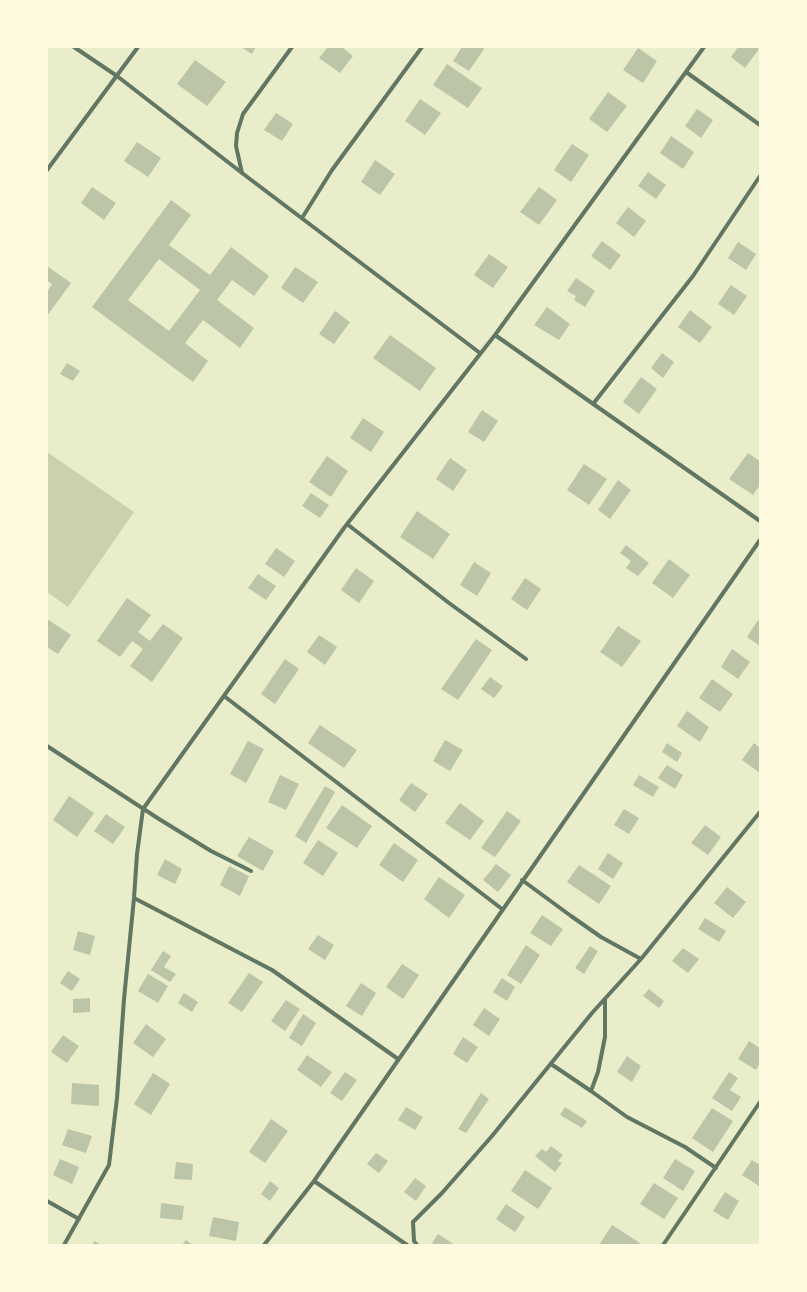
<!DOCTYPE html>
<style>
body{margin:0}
#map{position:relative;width:807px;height:1292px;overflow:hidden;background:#e9edc9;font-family:"Roboto Condensed",sans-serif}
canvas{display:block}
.frame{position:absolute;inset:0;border:48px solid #fefae0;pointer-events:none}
</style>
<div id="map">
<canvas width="807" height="1292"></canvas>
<div class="frame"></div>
</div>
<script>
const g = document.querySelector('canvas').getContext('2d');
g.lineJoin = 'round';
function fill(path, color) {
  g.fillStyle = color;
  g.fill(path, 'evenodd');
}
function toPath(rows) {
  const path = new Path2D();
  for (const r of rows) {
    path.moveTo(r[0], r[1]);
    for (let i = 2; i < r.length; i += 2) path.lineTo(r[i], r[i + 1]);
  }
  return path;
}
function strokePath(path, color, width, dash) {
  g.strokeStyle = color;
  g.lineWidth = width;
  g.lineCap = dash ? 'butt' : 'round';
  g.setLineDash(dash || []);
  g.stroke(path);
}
fill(toPath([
 [47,452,134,512,68,607,47,592]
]), '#cad2ad');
fill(toPath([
 [241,47,256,47,252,54],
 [328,47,342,47,353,56,340,73,319,58],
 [462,47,482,47,484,49,469,71,453,61],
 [738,47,756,47,759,49,745,68,731,57],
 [638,48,657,61,643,83,623,70],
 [195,60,226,82,207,106,177,84],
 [447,64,482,88,468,108,433,85],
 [608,92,627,106,607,132,589,119],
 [420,99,441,113,425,135,405,121],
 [697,109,713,120,701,138,685,126],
 [276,113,293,124,282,141,264,130],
 [671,136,694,152,683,169,660,153],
 [137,142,161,158,148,177,124,161],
 [572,144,589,155,571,182,554,170],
 [375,160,395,174,380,195,361,182],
 [648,172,666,185,656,199,638,186],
 [92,187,116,203,104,220,81,203],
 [539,187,557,200,539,225,520,212],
 [171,200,191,215,169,245,210,275,231,247,269,276,254,296,232,280,217,300,254,328,240,348,203,320,185,343,208,361,193,382,92,307],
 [159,259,200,290,169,331,128,300],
 [628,207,646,221,634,237,616,223],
 [602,241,621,255,610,270,591,256],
 [738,242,756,254,746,270,728,258],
 [489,254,508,267,493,288,474,275],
 [47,266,71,283,47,316,47,292,52,284,47,281],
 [295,267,318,282,303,303,281,288],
 [576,278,595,291,585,307,574,300,576,296,567,291],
 [731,285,747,296,734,315,718,304],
 [547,307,570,324,559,340,534,325],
 [690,310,712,327,700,343,678,327],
 [335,311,350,322,334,344,319,334],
 [390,335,436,368,420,391,373,358],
 [662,353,674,362,663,378,651,368],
 [67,363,80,371,73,381,60,374],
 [641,377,657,389,639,414,623,402],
 [482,410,498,421,484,442,468,432],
 [363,418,384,432,371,452,350,438],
 [748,453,760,461,760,485,753,495,729,479],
 [327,456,348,471,331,497,309,482],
 [450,458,467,470,453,491,436,479],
 [584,464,607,479,589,505,567,490],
 [618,480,631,490,610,519,598,510],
 [311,493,329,505,320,518,302,506],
 [417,511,450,534,433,559,400,537],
 [626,545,649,563,638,576,626,568,631,561,620,553],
 [276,548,295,561,284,577,265,564],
 [669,559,690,575,673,598,652,583],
 [474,562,491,573,477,596,460,585],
 [356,568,374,581,359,603,341,590],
 [258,574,276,586,266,600,248,588],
 [525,578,541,589,527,610,511,599],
 [127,598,151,615,138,632,150,641,163,624,183,638,152,682,130,666,143,649,132,641,120,657,97,641],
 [47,619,71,635,58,654,47,647],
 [758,620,760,621,760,646,747,637],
 [618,626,641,641,622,667,600,652],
 [319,635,337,647,325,665,307,652],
 [476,639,492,650,458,700,441,689],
 [732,649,750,662,738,679,721,667],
 [285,659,299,669,275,704,261,694],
 [490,677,503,686,494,698,481,689],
 [712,679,733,694,720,712,699,698],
 [687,711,709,727,700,742,677,726],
 [320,725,357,750,344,768,308,743],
 [445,740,463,750,450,771,433,761],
 [248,741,264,749,246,783,230,774],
 [667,743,682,753,677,762,662,752],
 [754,743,760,748,760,773,742,760],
 [667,765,683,775,675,789,658,778],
 [280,775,299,784,286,810,268,802],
 [639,775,659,787,653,797,633,785],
 [411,783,428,794,415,812,399,800],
 [325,786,335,792,306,843,295,836],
 [69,796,94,813,77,837,53,820],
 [460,803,484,821,470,840,445,823],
 [342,805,372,826,357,848,326,828],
 [624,809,639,818,629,834,614,825],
 [507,811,521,821,495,857,481,848],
 [106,814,125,827,113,844,94,831],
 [705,825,721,837,708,855,691,843],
 [249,837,274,851,263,871,237,856],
 [318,840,338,853,323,876,303,863],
 [394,843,418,860,403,882,379,865],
 [608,853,623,863,613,879,598,869],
 [165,859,182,869,175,884,157,875],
 [496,864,511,875,498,892,483,880],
 [579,865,611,886,599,904,567,882],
 [229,866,249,876,240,896,220,885],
 [439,877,465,895,449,918,424,899],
 [727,887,746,902,733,918,714,903],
 [542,915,563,929,551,946,530,933],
 [705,918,726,931,719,942,698,929],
 [78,931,95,936,90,955,73,950],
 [318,935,334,945,325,960,308,949],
 [526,945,540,955,521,984,507,975],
 [590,946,598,951,584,974,575,968],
 [683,948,699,959,688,973,672,961],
 [163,951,171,956,164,967,176,974,170,982,151,970],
 [402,964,419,975,403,999,386,987],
 [68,971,80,979,72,991,60,983],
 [249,973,263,982,242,1012,228,1003],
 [148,974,168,986,158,1003,138,991],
 [502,978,515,987,507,1001,493,992],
 [361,983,376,993,362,1016,346,1006],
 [649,989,664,1001,659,1008,643,996],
 [184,993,198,1002,192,1012,178,1003],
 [90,998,90,1012,73,1013,73,999],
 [286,1000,300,1009,285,1031,271,1021],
 [484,1008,500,1019,489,1036,473,1025],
 [303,1014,316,1023,302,1046,289,1038],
 [146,1024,166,1039,153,1057,133,1043],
 [63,1035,79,1046,67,1063,51,1052],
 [463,1037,478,1047,467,1063,453,1054],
 [749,1041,760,1048,760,1063,756,1070,738,1059],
 [307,1055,332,1072,321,1087,297,1070],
 [627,1056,641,1066,632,1082,617,1072],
 [345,1072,357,1080,342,1101,330,1093],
 [729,1072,738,1078,730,1090,741,1097,732,1111,712,1098],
 [153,1073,170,1084,151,1115,134,1104],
 [72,1083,99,1085,99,1106,71,1104],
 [481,1093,489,1099,466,1133,458,1129],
 [406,1107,423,1117,415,1130,398,1120],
 [565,1107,587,1121,582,1128,560,1115],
 [712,1108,733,1121,713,1152,692,1138],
 [271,1119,288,1131,265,1163,249,1152],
 [68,1129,92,1136,86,1153,62,1145],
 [551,1146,563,1155,558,1161,562,1163,555,1172,535,1156,542,1149,546,1152],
 [376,1153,388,1161,379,1173,367,1164],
 [60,1159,79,1167,72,1184,53,1175],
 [675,1159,695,1171,683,1191,663,1178],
 [752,1160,760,1165,759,1186,742,1175],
 [176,1162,193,1164,192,1180,174,1179],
 [525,1170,552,1188,538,1209,511,1191],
 [415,1178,426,1186,416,1201,404,1192],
 [270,1181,279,1188,270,1201,261,1194],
 [654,1183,678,1198,664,1219,640,1204],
 [725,1192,739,1201,728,1220,713,1211],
 [161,1203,184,1206,182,1220,160,1218],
 [506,1204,525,1217,515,1232,496,1219],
 [213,1217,239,1222,236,1241,209,1236],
 [612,1225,640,1243,639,1245,599,1245],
 [438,1234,455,1245,436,1245,432,1243],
 [186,1240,193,1245,182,1245],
 [94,1241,102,1245,92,1245]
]), '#bcc5a7');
strokePath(toPath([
 [74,47,117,76,242,173,480,353],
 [686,72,760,125],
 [47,170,138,47],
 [242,173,236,146,237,133,243,114,292,47],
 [302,218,332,170,422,47],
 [495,335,760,521],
 [593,404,693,276,760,176],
 [347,524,449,603,526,659],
 [224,696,502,909],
 [47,746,159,819,211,851,251,871],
 [522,880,571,916,601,937,641,959],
 [134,898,272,970,398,1059],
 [605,999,605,1037,598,1072,591,1091,627,1117,685,1147,716,1168],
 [551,1064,591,1091],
 [314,1181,407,1245],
 [47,1201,79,1219],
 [64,1245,109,1165,117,1098,124,999,134,898,137,854,143,809,344,528,495,335,704,47],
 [264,1245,314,1181,760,540],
 [417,1245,414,1241,413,1222,442,1193,492,1136,592,1013,641,959,760,812],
 [663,1245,760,1102]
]), '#617663', 4);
</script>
